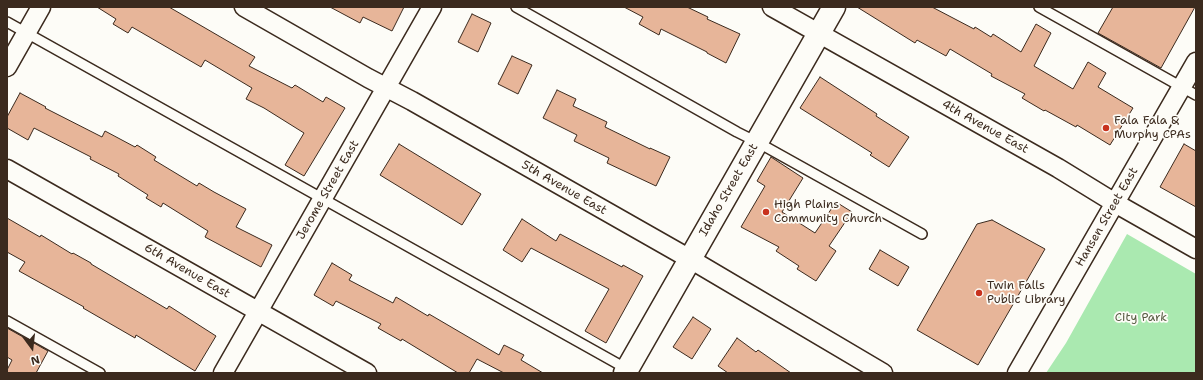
<!DOCTYPE html>
<style>
body{margin:0}
#map{position:relative;width:1203px;height:380px;overflow:hidden;background:#fdfcf7;font-family:"Shantell Sans",sans-serif}
canvas{display:block}
.frame{position:absolute;inset:0;border:8px solid #3b2a1e;pointer-events:none}
.north{position:absolute;left:12px;top:328px;width:40px;height:40px;-webkit-text-stroke:3px #fdfcf7;paint-order:stroke;rotate:165deg;font-size:11px;font-weight:700;line-height:16px;text-align:center;color:#3b2a1e}
.north::after{content:'';display:block;margin:auto;width:14px;height:18px;background:#3b2a1e;clip-path:polygon(50% 0,100% 100%,50% 72%,0 100%)}
</style>
<div id="map">
<canvas width="1203" height="380"></canvas>
<div class="frame"></div>
<div class="north">N</div>
</div>
<script>
const g = document.querySelector('canvas').getContext('2d');
g.lineJoin = 'round';
function fill(path, color) {
  g.fillStyle = color;
  g.fill(path, 'evenodd');
}
function toPath(rows) {
  const path = new Path2D();
  for (const r of rows) {
    path.moveTo(r[0], r[1]);
    for (let i = 2; i < r.length; i += 2) path.lineTo(r[i], r[i + 1]);
  }
  return path;
}
function strokePath(path, color, width, dash) {
  g.strokeStyle = color;
  g.lineWidth = width;
  g.lineCap = dash ? 'butt' : 'round';
  g.setLineDash(dash || []);
  g.stroke(path);
}
function drawText(font, color, halo, rows, align = 'center') {
  g.font = font + ' "Shantell Sans",sans-serif';
  g.lineWidth = 3.5;
  g.setLineDash([]);
  g.textBaseline = 'middle';
  g.strokeStyle = halo;
  g.fillStyle = color;
  for (const [text, x, y, turn = 0] of rows) {
    g.save();
    g.translate(x, y);
    g.rotate((+turn || 0) * Math.PI / 180);
    g.textAlign = isNaN(turn) ? turn : align;
    if (halo) g.strokeText(text, 0, 0);
    g.fillText(text, 0, 0);
    g.restore();
  }
}
fill(toPath([
 [1127,234,1196,274,1196,373,1046,373,1066,343]
]), '#aae9b0');
const building = toPath([
 [97,7,169,7,255,57,249,66,292,88,295,85,323,102,326,97,345,108,304,176,285,165,304,133,264,108,246,99,252,88,205,60,201,67,132,27,128,33,113,24,116,19,97,7],
 [330,7,404,7,392,31,363,17,360,23,330,7],
 [624,7,687,7,708,17,707,19,740,34,726,63,707,53,707,52,661,29,659,35,639,24,643,17,624,7],
 [857,7,932,7,974,29,975,27,991,37,993,34,1021,52,1036,24,1051,33,1034,66,1073,89,1088,62,1106,73,1098,87,1133,108,1110,145,1077,125,1076,127,1045,110,1044,111,1022,98,1025,94,991,76,992,74,950,49,946,56,917,40,915,43,857,7],
 [1113,7,1195,7,1161,68,1098,33,1113,7],
 [472,14,491,23,478,52,458,42,472,14],
 [512,56,532,65,518,94,498,84,512,56],
 [820,77,877,114,876,116,909,137,889,167,870,155,872,153,800,108,820,77],
 [557,90,576,99,573,106,607,122,605,127,650,149,650,148,670,157,656,186,607,163,609,158,574,141,577,135,543,118,557,90],
 [20,93,46,107,45,108,102,137,105,131,135,147,137,145,156,157,154,160,197,186,199,183,214,192,246,209,236,227,272,245,261,267,205,237,208,231,163,203,161,207,146,198,148,195,118,176,119,174,90,159,91,157,34,128,28,140,7,128,7,117,20,93],
 [399,144,481,194,462,225,380,175,399,144],
 [1184,144,1196,151,1196,207,1160,187,1184,144],
 [771,157,803,178,782,212,815,233,836,202,852,212,829,246,836,251,816,281,797,269,799,266,776,251,779,247,741,227,765,186,757,181,771,157],
 [7,218,40,237,41,235,72,254,73,253,91,263,91,264,167,309,169,306,216,336,195,371,136,335,135,338,83,308,84,307,19,271,25,262,7,252,7,218],
 [522,219,556,241,560,234,622,267,623,265,643,276,606,343,585,331,609,289,531,248,522,262,503,250,522,219],
 [992,220,1045,249,978,365,917,330,977,224,992,220],
 [880,250,909,267,898,286,869,269,880,250],
 [332,263,352,275,349,280,393,303,396,297,428,316,429,314,499,355,504,345,524,355,521,360,543,373,504,373,477,359,469,373,458,373,402,339,401,341,378,328,381,324,336,301,333,306,314,295,332,263],
 [693,317,711,329,692,359,673,347,693,317],
 [7,328,48,351,36,373,7,373,7,370,12,360,7,357,7,328],
 [737,338,756,352,758,350,791,373,728,373,718,366,737,338]
]);
fill(building, '#e7b599');
strokePath(building, '#3b2a1e', 1);
const service = toPath([
 [516,7,737,132,757,142,922,234],
 [1039,7,1196,95],
 [7,22,627,369],
 [7,321,100,373]
]);
const minor = toPath([
 [244,7,368,78,412,101,690,259,883,373],
 [772,7,1058,168,1115,203,1196,249],
 [7,67,41,7],
 [7,169,367,373],
 [223,373,432,7],
 [1017,373,1196,62]
]);
const tertiary = toPath([
 [625,373,834,7]
]);
strokePath(service, '#3b2a1e', 12);
strokePath(minor, '#3b2a1e', 21);
strokePath(tertiary, '#3b2a1e', 25);
strokePath(service, '#fdfcf7', 9);
strokePath(minor, '#fdfcf7', 18);
strokePath(tertiary, '#fdfcf7', 22);
for (const [x, y, r, color] of [
 [1106,128,4,"#c8321e"],
 [766,212,4,"#c8321e"],
 [979,293,4,"#c8321e"]
]) {
  const dot = new Path2D();
  dot.arc(x, y, r, 0, 2 * Math.PI);
  g.fillStyle = color;
  g.fill(dot);
  strokePath(dot, '#fdfcf7', 1.5);
}
drawText('12px', '#3b2a1e', '#fdfcf7', [
 ["Fala Fala &",1114,121],
 ["Murphy CPAs",1114,135],
 ["High Plains",774,205],
 ["Community Church",774,219],
 ["Twin Falls",987,286],
 ["Public Library",987,300]
], 'left');
drawText('12px', '#3b2a1e', '#fdfcf7', [
 ["4th Avenue East",985,127,29],
 ["5th Avenue East",564,188,30],
 ["Jerome Street East",328,190,-60],
 ["Idaho Street East",729,190,-60],
 ["Hansen Street East",1107,217,-60],
 ["6th Avenue East",187,271,30]
]);
drawText('12px', '#575a42', '#fdfcf7', [
 ["City Park",1141,318]
]);
</script>
